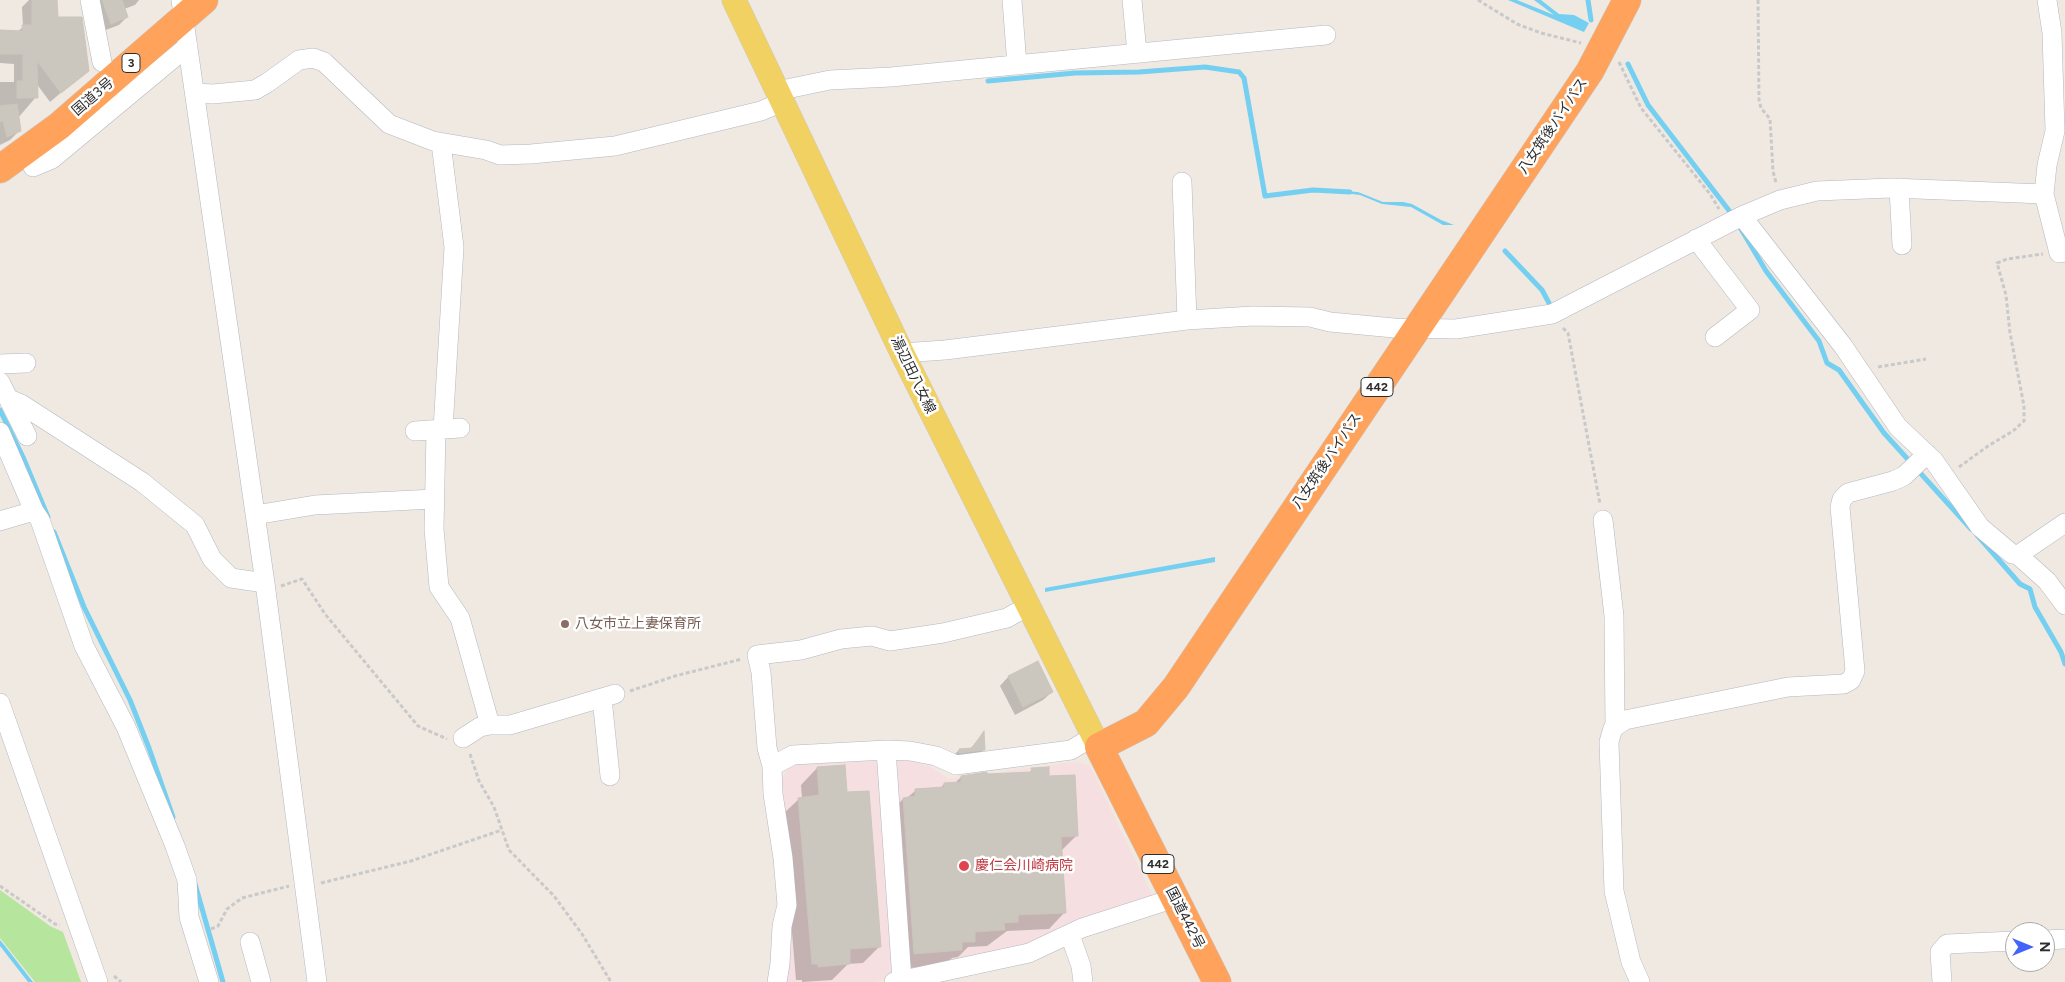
<!DOCTYPE html>
<meta charset="utf-8">
<style>
body{margin:0}
#map{position:relative;width:2065px;height:982px;overflow:hidden;background:#efe9e1;font-family:Figtree,sans-serif}
canvas{display:block}
.north{position:absolute;left:2005px;top:922px;width:50px;height:50px;box-sizing:border-box;background:#fff;border:1px solid #ababab;border-radius:50%;rotate:90deg;font-size:14px;font-weight:700;line-height:20px;text-align:center;color:#2e2e2e}
.north::after{content:'';display:block;margin:auto;width:18px;height:22px;background:#4264fb;clip-path:polygon(50% 0,100% 100%,50% 72%,0 100%)}
</style>
<div id="map">
<canvas width="2065" height="982"></canvas>
<div class="north">N</div>
</div>
<script>
const g = document.querySelector('canvas').getContext('2d');
g.lineJoin = 'round';
function fill(path, color) {
  g.fillStyle = color;
  g.fill(path, 'evenodd');
}
function toPath(rows) {
  const path = new Path2D();
  for (const r of rows) {
    path.moveTo(r[0], r[1]);
    for (let i = 2; i < r.length; i += 2) path.lineTo(r[i], r[i + 1]);
  }
  return path;
}
function strokePath(path, color, width, dash) {
  g.strokeStyle = color;
  g.lineWidth = width;
  g.lineCap = dash ? 'butt' : 'round';
  g.setLineDash(dash || []);
  g.stroke(path);
}
function drawText(font, color, halo, rows, align = 'center') {
  g.font = font + ' Figtree,"Noto Sans JP",sans-serif';
  g.lineWidth = 5;
  g.setLineDash([]);
  g.textBaseline = 'middle';
  g.strokeStyle = halo;
  g.fillStyle = color;
  for (const [text, x, y, turn = 0] of rows) {
    g.save();
    g.translate(x, y);
    g.rotate((+turn || 0) * Math.PI / 180);
    g.textAlign = isNaN(turn) ? turn : align;
    if (halo) g.strokeText(text, 0, 0);
    g.fillText(text, 0, 0);
    g.restore();
  }
}
fill(toPath([
 [907,760,931,767,948,779,1074,762,1090,766,1153,897,1064,926,1034,943,873,982,786,982,778,788,788,767,796,763]
]), '#f5dfe0');
fill(toPath([
 [0,890,50,926,63,932,81,982,35,982,0,938]
]), '#b6e59e');
fill(toPath([
 [1508,0,1517,0,1554,15,1534,0,1541,0,1559,14,1574,15,1589,23,1584,32],
 [1344,191,1358,192,1383,202,1403,202,1412,204,1441,220,1454,225,1443,225,1411,207,1382,204,1360,195,1344,193],
 [1215,557,1215,562,1045,592,1045,588],
 [0,940,5,946,33,982,28,982,0,946]
]), '#75cff0');
fill(toPath([
 [29,0,56,0,56,19,88,70,50,102,36,83,36,97,18,118,20,130,10,140,0,145,0,82,14,82,14,64,0,63,0,32,17,32,23,27,22,7],
 [94,0,139,0,135,5,124,9,127,17,119,25,103,31],
 [1037,663,1052,692,1043,700,1015,715,1000,686,1008,677],
 [983,734,984,749,976,758,951,758,959,750,970,749],
 [817,768,846,793,880,946,863,963,848,964,832,980,802,982,802,980,796,980,782,815,799,799,802,798,801,785],
 [1032,770,1048,777,1077,835,1061,851,1065,912,1049,929,1007,931,987,946,968,947,958,957,952,958,944,965,898,969,887,816,903,799,907,798,915,791,940,789,944,784,955,783,961,777,1028,774]
]), '#0003');
strokePath(toPath([
 [1588,0,1591,20],
 [1628,64,1648,105,1734,217],
 [988,81,1075,73,1139,72,1205,67,1239,72,1244,78,1265,196,1313,190,1350,192],
 [1741,229,1766,271,1819,341,1827,363,1839,370,1884,433,1971,529],
 [1505,251,1542,290,1549,303],
 [0,410,23,457,48,517],
 [54,532,84,607,130,700,149,748,173,817],
 [1977,535,2020,584,2030,589,2035,607,2061,652,2065,664],
 [195,884,223,982]
]), '#75cff0', 5);
const building = toPath([
 [32,0,57,0,58,17,82,17,89,71,61,93,37,61,38,98,17,98,17,81,23,81,23,54,0,54,0,30,23,31,22,25,32,25,32,0],
 [102,0,122,0,128,17,111,24,102,0],
 [17,104,21,131,7,137,3,121,0,122,0,106,17,104],
 [1038,661,1053,692,1023,707,1008,676,1038,661],
 [984,731,985,750,959,753,959,749,972,748,984,731],
 [845,765,847,792,869,791,881,947,850,949,850,964,818,967,818,964,812,964,798,798,819,795,817,767,845,765],
 [1049,767,1049,776,1075,775,1078,836,1061,837,1066,913,1018,915,1018,922,1004,923,1005,930,975,932,975,942,962,942,962,950,914,954,903,798,915,796,915,789,944,787,944,783,961,782,961,776,987,772,987,774,1032,772,1031,768,1049,767]
]);
fill(building, '#cbc7bf');
strokePath(building, '#cbc5ba', 1);
const minor = toPath([
 [90,0,102,62],
 [181,0,265,583,317,982],
 [1012,0,1017,65],
 [1132,0,1137,53],
 [2047,0,2052,33,2055,131,2047,165,2044,194,2059,253,2065,252],
 [777,91,830,80,891,77,1326,35],
 [195,93,213,94,255,90,267,83,299,60,313,58,324,62,389,124,433,141,486,150,500,155,531,154,615,146,761,111,782,102],
 [441,143,454,247,443,429],
 [33,167,52,159,188,46],
 [1182,182,1187,320],
 [1899,188,1902,245],
 [1744,215,1748,224,1843,346,1898,427,1934,461,1980,527,2012,554,2018,555,2047,581,2065,605],
 [1696,239,1750,310,1715,337],
 [902,353,945,350,1187,320,1253,316,1310,317,1330,322,1394,328,1456,329,1552,314,1742,216,1780,200,1817,191,1891,188,2044,194],
 [0,364,26,363],
 [0,382,27,436],
 [9,399,21,404,142,482,195,525,212,559,231,578,265,583],
 [436,430,434,529,439,587,460,618,490,725],
 [415,431,460,428],
 [0,432,34,511,40,520,84,646,126,727,175,846,187,880,189,917,209,982],
 [255,515,315,505,434,499],
 [1603,520,1614,616,1615,726],
 [0,521,34,511],
 [2018,555,2065,523],
 [602,698,610,776],
 [0,703,98,982],
 [463,738,480,727,490,725,510,725,615,694],
 [886,750,902,980],
 [772,766,767,748,761,672,757,655,801,650,841,639,872,636,890,641,943,633,1007,618,1028,606],
 [1070,935,1081,966,1083,982],
 [2045,940,2065,939],
 [250,942,261,982],
 [777,982,780,964,782,926,787,905,783,858,773,794,772,766,793,755,886,750,910,751,936,756,956,765,1071,750,1094,736],
 [894,982,1029,953,1082,928,1175,898],
 [1640,982,1631,962,1614,891,1609,742,1613,728,1625,720,1788,687,1844,684,1851,680,1855,671,1840,507,1842,499,1848,493,1893,481,1904,476,1927,454],
 [1942,982,1940,952,1947,944,2015,941]
]);
const major = toPath([
 [734,0,902,353,1099,747]
]);
const highway = toPath([
 [0,169,59,126,204,0],
 [1217,982,1099,747,1146,723,1176,687,1590,71,1627,0]
]);
strokePath(minor, '#b4b7c1', 20);
strokePath(major, '#c9c9c9', 25);
strokePath(highway, '#c9c9c9', 29);
strokePath(toPath([
 [1478,0,1517,24,1541,33,1581,43],
 [1758,0,1759,100,1761,108,1770,119,1773,171,1776,183],
 [1619,62,1641,108,1710,194,1719,209],
 [1563,328,1568,333,1600,504],
 [1878,367,1926,359],
 [1959,467,1988,446,2013,431,2024,421,2024,406,2010,333,2006,295,1997,263,2007,259,2043,254],
 [281,586,302,579,325,614,418,726,447,739],
 [630,691,675,676,742,659],
 [470,754,479,781,494,807,509,850,554,896,582,934,611,982],
 [321,883,411,861,502,830],
 [0,886,55,924,60,925],
 [211,929,218,926,227,909,242,898,289,886],
 [114,976,121,982]
]), '#c9c9c9', 3, [4, 2.5]);
strokePath(minor, '#fff', 19);
strokePath(major, '#f2d163', 24);
strokePath(highway, '#ffa35c', 28);
for (const [x, y, r, color] of [
 [565,624,5,"#8d6e63"],
 [964,866,6,"#e0444e"]
]) {
  const dot = new Path2D();
  dot.arc(x, y, r, 0, 2 * Math.PI);
  g.fillStyle = color;
  g.fill(dot);
  strokePath(dot, '#fff', 2);
}
for (const [x, y, w] of [
 [131,63,18],
 [1377,387,32],
 [1158,864,32]
]) {
  const box = new Path2D();
  box.roundRect(x - w / 2, y - 9.5, w, 19, 4);
  g.fillStyle = '#fff';
  g.fill(box);
  strokePath(box, '#2e2e2e', 1);
}
drawText('bold 12px', '#2e2e2e', null, [
 ["3",131,63],
 ["442",1377,387],
 ["442",1158,864]
]);
drawText('14px', '#2e2e2e', '#fff', [
 ["国道3号",93,97,-41],
 ["八女筑後バイパス",1553,126,-56],
 ["湯辺田八女線",913,375,64],
 ["八女筑後バイパス",1327,461,-56],
 ["国道442号",1185,918,63]
]);
drawText('14px', '#785e54', '#fff', [
 ["八女市立上妻保育所",575,624]
], 'left');
drawText('14px', '#be3a42', '#fff', [
 ["慶仁会川崎病院",975,866]
], 'left');
</script>
